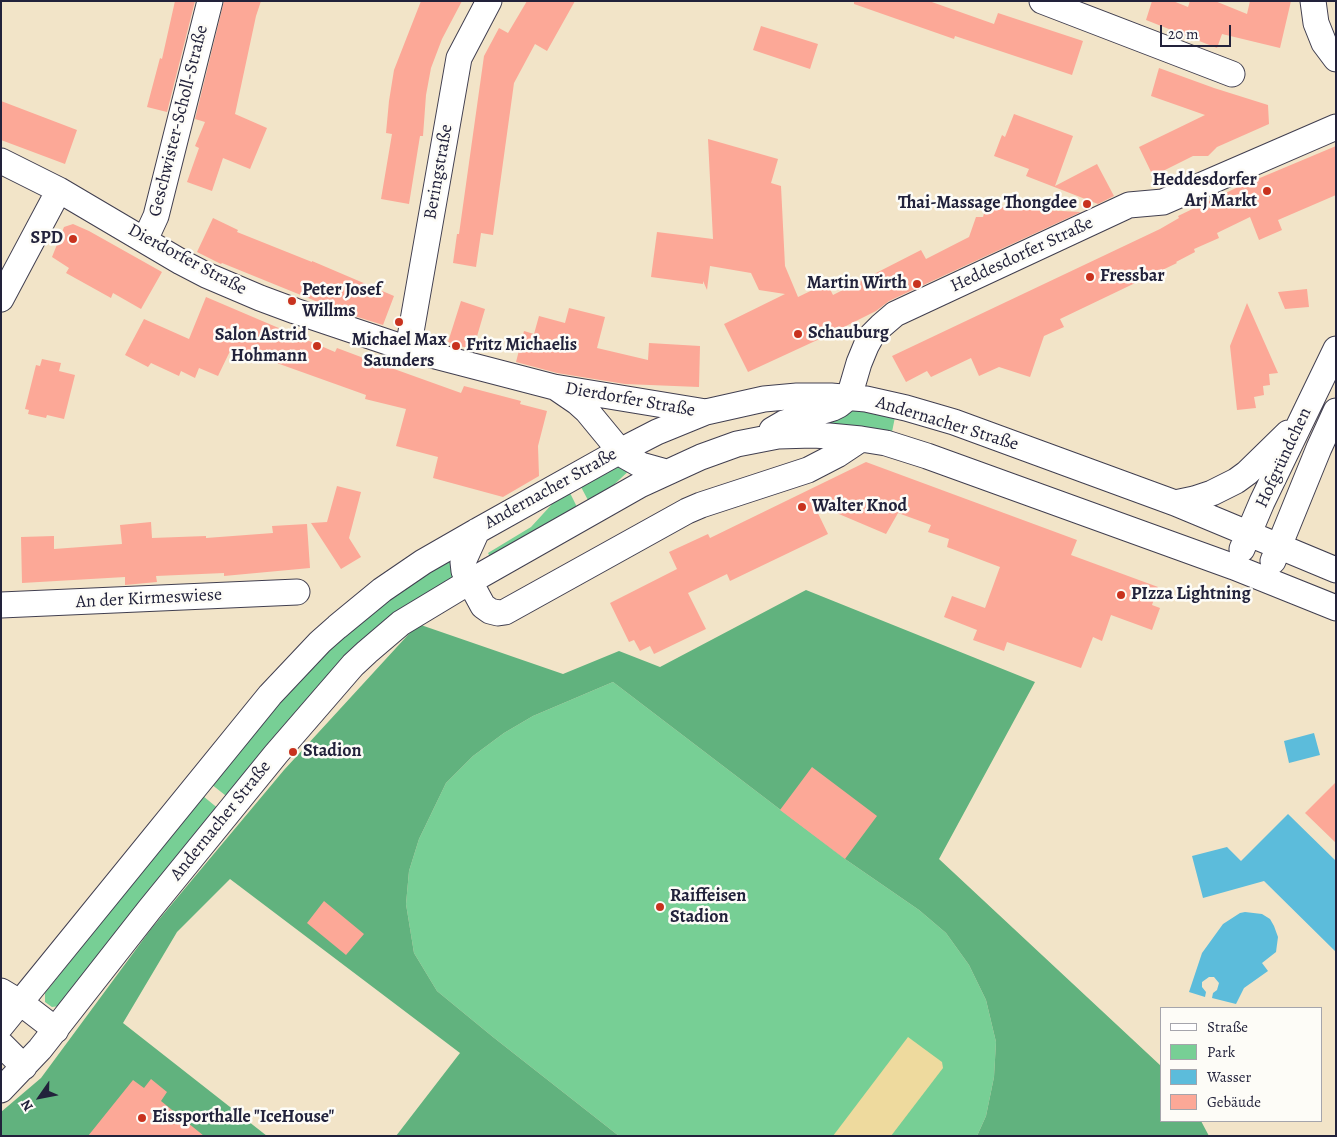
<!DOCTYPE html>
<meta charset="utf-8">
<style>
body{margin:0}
#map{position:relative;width:1337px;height:1137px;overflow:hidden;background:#f2e4c8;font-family:Alegreya,serif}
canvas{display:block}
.frame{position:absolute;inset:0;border:2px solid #22223b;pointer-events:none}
.legend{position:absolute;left:1160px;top:1007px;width:162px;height:115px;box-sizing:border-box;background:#fdfcf7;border:1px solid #a5a5ac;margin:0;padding:6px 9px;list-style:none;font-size:15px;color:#22223b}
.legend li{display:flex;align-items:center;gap:10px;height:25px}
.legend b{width:25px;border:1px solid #a5a5ac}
.north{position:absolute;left:15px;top:1072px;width:50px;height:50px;-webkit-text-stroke:4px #fdfcf7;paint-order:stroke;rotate:237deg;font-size:14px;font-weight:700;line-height:20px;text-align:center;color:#22223b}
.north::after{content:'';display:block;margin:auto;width:18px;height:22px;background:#22223b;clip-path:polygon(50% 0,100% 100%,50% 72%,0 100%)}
.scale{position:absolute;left:1160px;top:25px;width:71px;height:22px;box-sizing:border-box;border:2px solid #22223b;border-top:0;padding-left:6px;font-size:15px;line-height:18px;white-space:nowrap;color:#22223b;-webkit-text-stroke:4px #fdfcf7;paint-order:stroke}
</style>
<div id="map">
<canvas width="1337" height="1137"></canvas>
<div class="frame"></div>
<ul class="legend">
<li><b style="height:6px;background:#fff"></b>Straße</li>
<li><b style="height:14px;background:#77cf95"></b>Park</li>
<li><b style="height:14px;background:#5cbcdb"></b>Wasser</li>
<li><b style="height:14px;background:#fca897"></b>Gebäude</li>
</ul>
<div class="north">N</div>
<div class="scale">20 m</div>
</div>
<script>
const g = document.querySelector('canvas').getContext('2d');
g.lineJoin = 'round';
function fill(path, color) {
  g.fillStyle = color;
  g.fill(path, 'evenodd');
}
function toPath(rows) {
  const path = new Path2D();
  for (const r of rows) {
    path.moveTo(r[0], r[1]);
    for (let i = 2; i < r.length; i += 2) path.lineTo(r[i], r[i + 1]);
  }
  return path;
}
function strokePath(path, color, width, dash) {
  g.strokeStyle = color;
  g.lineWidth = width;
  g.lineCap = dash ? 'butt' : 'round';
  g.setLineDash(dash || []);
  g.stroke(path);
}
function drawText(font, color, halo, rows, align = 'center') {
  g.font = font + ' Alegreya,serif';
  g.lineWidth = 5;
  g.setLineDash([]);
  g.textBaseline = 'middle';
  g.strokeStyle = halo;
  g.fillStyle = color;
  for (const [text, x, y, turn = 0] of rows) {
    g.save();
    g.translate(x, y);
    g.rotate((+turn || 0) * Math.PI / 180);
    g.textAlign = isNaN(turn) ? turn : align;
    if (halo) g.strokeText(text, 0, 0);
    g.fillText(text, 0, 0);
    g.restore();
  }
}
fill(toPath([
 [853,410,875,412,895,417,892,432,816,425],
 [631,460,634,466,605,493,589,502,581,487],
 [570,493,578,509,491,559,488,553,531,527,553,503],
 [461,552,459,575,230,799,211,784,274,707,320,658,366,616,408,585],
 [613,682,845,859,919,910,946,933,969,965,986,1000,996,1042,994,1077,986,1116,977,1136,619,1136,493,1037,437,991,414,953,406,904,409,871,419,839,446,783,473,756,504,733,533,716],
 [203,796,220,810,60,1006,52,1007,45,1002,45,993]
]), '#77cf95');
fill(toPath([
 [806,590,1035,682,939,859,1161,1066,1161,1121,1201,1121,1209,1136,977,1136,986,1116,994,1077,996,1042,986,1000,969,965,946,933,919,910,845,859,613,682,533,716,504,733,473,756,446,783,419,839,409,871,406,904,414,953,437,991,493,1037,619,1136,396,1136,460,1053,230,879,177,932,123,1023,267,1136,1,1136,1,1112,41,1078,151,929,284,770,418,624,563,674,619,651,660,667]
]), '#61b27e');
fill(toPath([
 [908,1037,942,1062,943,1068,891,1136,833,1136]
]), '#eeda9e');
fill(toPath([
 [1314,733,1320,755,1289,763,1284,741],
 [1288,814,1336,861,1336,952,1264,881,1203,898,1192,856,1227,847,1241,861],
 [1245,912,1262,914,1270,919,1274,926,1278,937,1276,952,1262,963,1268,971,1244,988,1236,1004,1212,998,1213,993,1217,990,1219,983,1214,977,1209,977,1202,982,1202,987,1206,992,1205,997,1189,992,1202,953,1223,924,1240,913]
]), '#5cbcdb');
fill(toPath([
 [175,1,195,1,167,112,147,107,160,58,162,59],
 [224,1,261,1,256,16,235,114,267,128,250,169,223,158,212,191,187,182,199,148,195,146,205,122,195,119],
 [421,1,462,1,442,39,431,68,426,95,423,136,420,136,409,204,381,199,392,134,386,133,389,101,394,70],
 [527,1,575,1,547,51,535,44,514,83,493,235,481,233,476,267,453,263,457,234,459,234,484,56,499,28,508,33],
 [854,1,929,1,994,24,998,13,1083,41,1072,75,955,36,954,39,854,4],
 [1152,1,1173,1,1188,7,1190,1,1215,1,1247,14,1250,1,1291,1,1280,48,1222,34,1217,48,1146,20],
 [761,26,818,44,810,69,753,50],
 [1159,68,1214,88,1268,105,1269,124,1217,147,1208,156,1193,156,1153,176,1139,147,1205,115,1151,96],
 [1,101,77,130,65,164,1,140],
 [1014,114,1073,136,1055,186,1097,164,1114,196,1098,204,1026,176,1029,169,994,156,1002,135,1005,137],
 [708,139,778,159,771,183,781,186,785,266,798,297,827,283,833,295,921,250,926,259,969,237,976,217,983,217,987,203,1006,208,1081,212,889,301,876,311,826,336,748,372,724,324,785,294,759,290,751,273,710,266,707,290,703,281,703,284,651,277,657,232,713,239],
 [1336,146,1336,195,1278,220,1282,230,1259,240,1250,217,1217,233,1219,238,1194,249,1195,252,1176,262,1177,263,1060,319,1064,327,1044,336,1030,377,999,367,979,376,971,358,931,377,927,371,906,382,892,356,1160,229,1179,218,1178,216,1236,188],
 [213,218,238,230,237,232,312,262,312,261,394,296,383,325,345,313,222,263,221,264,197,252],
 [73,224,89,231,162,272,141,309,113,293,111,298,66,273,69,268,52,257,64,227],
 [1307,289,1309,307,1285,309,1278,292],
 [206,297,335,352,337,348,369,360,369,361,383,365,461,393,464,386,521,401,520,404,547,411,538,446,539,476,503,497,433,478,438,457,396,446,406,409,365,399,366,395,232,347,218,376,199,368,195,378,181,371,179,376,151,363,148,367,125,355,144,319,189,339],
 [461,301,485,309,473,350,448,342],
 [1247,303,1278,373,1269,374,1270,385,1263,386,1264,395,1254,397,1256,408,1237,410,1230,346],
 [569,308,605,317,597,348,648,360,649,343,700,346,699,387,625,384,557,373,516,362,524,331,534,334,539,316,565,323],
 [42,359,61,363,59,371,75,375,64,419,47,415,46,418,28,414,29,410,25,409,36,365,40,366],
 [866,462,1077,540,1071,555,1158,587,1152,605,1160,608,1152,630,1111,615,1102,641,1093,637,1081,668,1007,642,1004,651,973,640,977,630,944,617,952,596,985,608,1000,567,947,547,949,539,928,532,931,525,898,513,886,534,813,503,828,534,730,581,727,574,688,593,706,629,654,654,650,646,640,651,634,640,629,642,610,603,677,569,669,552,708,534,710,538],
 [337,486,361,492,349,538,361,557,341,569,311,523,327,522],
 [151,522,152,538,206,536,206,538,273,533,272,526,307,524,310,568,224,576,224,573,156,576,157,582,125,585,125,577,22,583,21,537,54,536,54,549,122,544,120,525],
 [812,767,877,816,845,859,780,810],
 [1336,782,1336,843,1305,813],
 [324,901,364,934,346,955,307,923],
 [151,1079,167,1092,161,1101,204,1136,88,1136,133,1080,144,1088]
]), '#fca897');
const minor = toPath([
 [1042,1,1232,74],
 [1313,1,1316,23,1324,43,1336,59],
 [1,161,59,190,181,262,206,275,260,298,295,311,408,349,554,387,706,412],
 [145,240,156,216,210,1],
 [1,299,59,190],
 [408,349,459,58,489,1],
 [558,389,577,402,587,411,620,451,625,456,641,465,666,472],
 [772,430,784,423,833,408,839,405,849,397,859,363,866,346,872,335,881,326,895,314,1129,205,1163,202,1336,127],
 [1175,503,1194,499,1212,493,1236,481,1247,473,1288,433],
 [477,531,463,562,464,571,483,606,490,611,498,613,505,612,687,511,701,505,808,470,837,455,861,439],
 [1242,549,1262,502,1336,349],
 [1273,561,1319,448,1336,411],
 [1,605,297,592],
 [1,991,21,1003,56,1030],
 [1,1026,270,695,320,642,337,627,382,590,423,562,477,531,620,451,657,432,706,412,764,399,797,396,831,396,866,399,906,408,954,422,1175,503,1336,570],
 [1,1044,24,1067],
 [1,1090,40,1049,149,910,276,754,353,665,367,652,401,623,469,582,640,485,701,457,737,444,778,436,813,435,829,436,861,439,886,443,927,456,1234,567,1336,608]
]);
strokePath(minor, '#413f50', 27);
strokePath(minor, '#fff', 25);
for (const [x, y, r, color] of [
 [1267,191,5,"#c8321e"],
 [1087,204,5,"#c8321e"],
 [73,239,5,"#c8321e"],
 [1090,277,5,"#c8321e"],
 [917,284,5,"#c8321e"],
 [292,301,5,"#c8321e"],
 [399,322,5,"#c8321e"],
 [798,334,5,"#c8321e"],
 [317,346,5,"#c8321e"],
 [456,346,5,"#c8321e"],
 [802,507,5,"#c8321e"],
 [1121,595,5,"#c8321e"],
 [293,752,5,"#c8321e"],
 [660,907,5,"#c8321e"],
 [142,1118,5,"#c8321e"]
]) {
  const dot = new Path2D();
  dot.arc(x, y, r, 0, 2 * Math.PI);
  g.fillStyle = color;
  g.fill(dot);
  strokePath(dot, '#fdfcf7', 2);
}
drawText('18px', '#22223b', '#fdfcf7', [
 ["Geschwister-Scholl-Straße",179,121,-76],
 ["Beringstraße",439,172,-80],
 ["Heddesdorfer Straße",1022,255,-25],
 ["Dierdorfer Straße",187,260,28],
 ["Dierdorfer Straße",630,400,10],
 ["Andernacher Straße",947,424,17],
 ["Hofgründchen",1284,458,-65],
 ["Andernacher Straße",551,489,-29],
 ["An der Kirmeswiese",149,599,-3],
 ["Andernacher Straße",221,821,-51]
]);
drawText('bold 18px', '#22223b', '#fdfcf7', [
 ["Heddesdorfer",1257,181,"right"],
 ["Arj Markt",1257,202,"right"],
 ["Thai-Massage Thongdee",1077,204,"right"],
 ["SPD",63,239,"right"],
 ["Fressbar",1100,277],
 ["Martin Wirth",907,284,"right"],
 ["Peter Josef",302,291],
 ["Willms",302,312],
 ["Schauburg",808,334],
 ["Salon Astrid",307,336,"right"],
 ["Hohmann",307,357,"right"],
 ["Michael Max",399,341,"center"],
 ["Saunders",399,362,"center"],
 ["Fritz Michaelis",466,346],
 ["Walter Knod",812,507],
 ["PIzza Lightning",1131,595],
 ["Stadion",303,752],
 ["Raiffeisen",670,897],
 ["Stadion",670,918],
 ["Eissporthalle \"IceHouse\"",152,1118]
], 'left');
</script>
